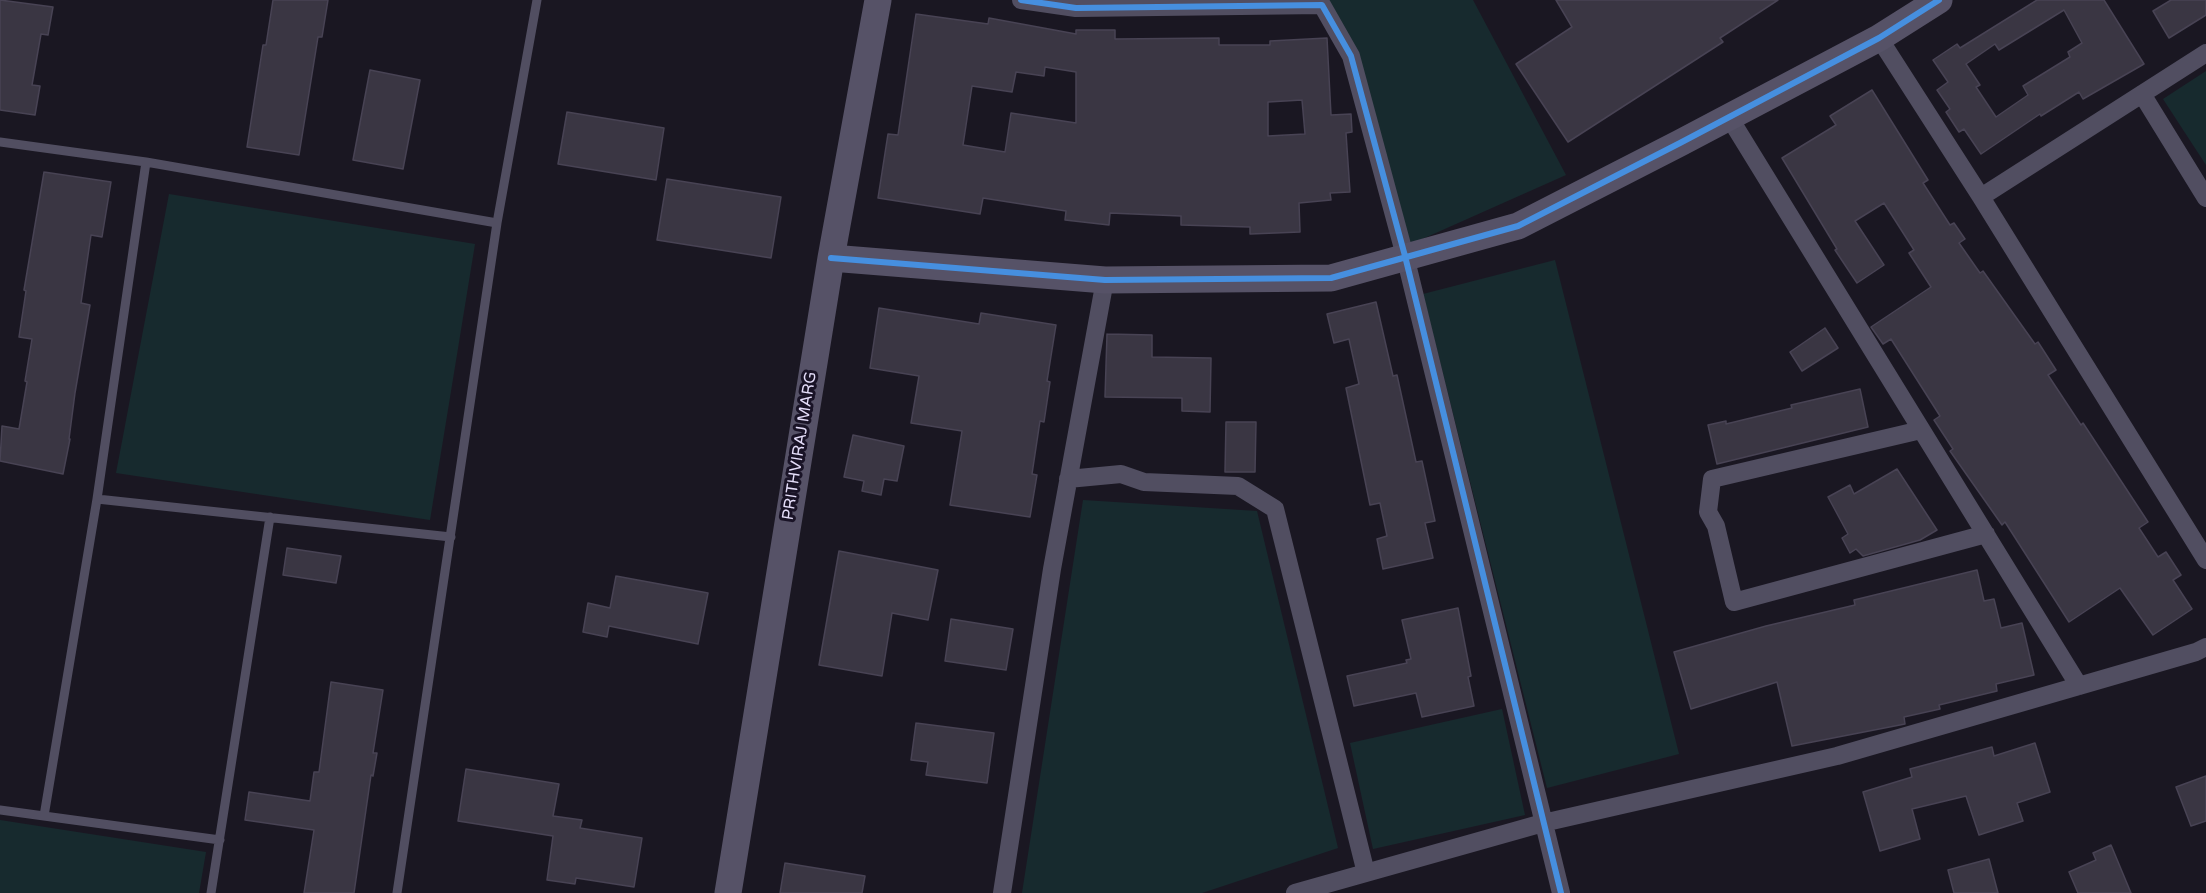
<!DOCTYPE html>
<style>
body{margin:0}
canvas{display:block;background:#1a1722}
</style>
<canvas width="2206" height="893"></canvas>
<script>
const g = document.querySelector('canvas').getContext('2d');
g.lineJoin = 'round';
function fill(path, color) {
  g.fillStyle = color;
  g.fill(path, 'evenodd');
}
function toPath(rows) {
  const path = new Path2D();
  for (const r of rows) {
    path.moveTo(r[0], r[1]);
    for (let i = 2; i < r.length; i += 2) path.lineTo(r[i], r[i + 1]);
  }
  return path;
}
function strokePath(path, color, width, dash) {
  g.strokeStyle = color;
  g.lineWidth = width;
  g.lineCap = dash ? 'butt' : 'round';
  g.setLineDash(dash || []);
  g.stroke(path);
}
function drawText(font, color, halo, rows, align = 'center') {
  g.font = font + ' "Varela Round",sans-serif';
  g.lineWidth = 6;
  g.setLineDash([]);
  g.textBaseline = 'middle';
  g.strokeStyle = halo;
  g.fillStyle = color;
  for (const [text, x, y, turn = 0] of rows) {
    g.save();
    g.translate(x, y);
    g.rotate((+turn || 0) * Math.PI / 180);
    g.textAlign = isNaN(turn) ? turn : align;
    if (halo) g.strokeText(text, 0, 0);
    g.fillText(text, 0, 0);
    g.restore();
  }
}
fill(toPath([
 [1324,0,1473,0,1566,175,1411,244],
 [2206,71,2206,165,2163,99],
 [169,194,475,244,430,520,116,473],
 [1555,260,1679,754,1547,788,1423,294],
 [1083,500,1257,511,1338,848,1202,893,1022,893],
 [1502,709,1525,815,1373,849,1350,743],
 [0,820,206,852,199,893,0,893]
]), '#172a2e');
const building = toPath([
 [0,0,53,7,48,35,41,34,32,85,40,86,35,115,0,110,0,0],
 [273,0,328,0,322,37,318,37,299,155,247,147,263,45,266,45,273,0],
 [1556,0,1778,0,1720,38,1723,42,1568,142,1516,64,1572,27,1556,0],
 [2037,0,2104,0,2144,64,2083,99,2079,92,2041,116,2040,114,1981,154,1964,129,1959,132,1946,112,1950,109,1937,90,1948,82,1933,60,1957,44,1960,48,2037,0],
 [2064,10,2082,43,2068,52,2070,57,2023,86,2028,95,1996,117,1976,87,1980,85,1966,64,1995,44,1999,50,2064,10],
 [2171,0,2206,0,2206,15,2169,38,2153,11,2171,0],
 [916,14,988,24,989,18,1076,34,1076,30,1115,30,1115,39,1219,38,1219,45,1270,45,1270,41,1327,38,1331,115,1351,114,1352,132,1346,133,1350,192,1330,193,1331,200,1299,203,1300,232,1250,234,1250,227,1181,225,1181,216,1110,213,1109,225,1065,220,1066,211,983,198,980,214,878,198,888,134,898,135,916,14],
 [1045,67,1076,72,1076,123,1011,113,1005,152,963,145,972,86,1012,92,1016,72,1044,76,1045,67],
 [1302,100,1305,134,1268,136,1268,102,1302,100],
 [370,70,420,80,403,169,353,160,370,70],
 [1872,90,1928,180,1923,183,1950,225,1954,223,1965,239,1959,243,1980,273,1983,271,2035,344,2038,342,2056,370,2048,375,2081,425,2083,423,2148,522,2139,528,2158,557,2166,552,2181,575,2173,580,2192,609,2153,635,2120,588,2069,622,2005,522,2002,525,1950,451,1953,449,1934,420,1940,416,1891,339,1883,344,1871,327,1931,287,1909,253,1914,250,1884,203,1855,221,1884,265,1857,283,1835,250,1837,249,1782,158,1836,125,1830,116,1872,90],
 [567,112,664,128,656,180,558,164,567,112],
 [44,172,111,182,102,237,91,235,81,303,90,305,75,393,69,439,70,439,63,474,0,461,2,426,19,429,27,382,25,381,32,339,19,337,26,291,24,290,44,172],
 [667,179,781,197,771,258,657,240,667,179],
 [1376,302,1393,376,1397,375,1416,462,1422,461,1435,521,1425,523,1433,558,1383,569,1377,539,1387,536,1380,503,1370,505,1346,388,1359,384,1349,339,1334,343,1327,314,1376,302],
 [879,308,979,324,981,313,1056,325,1047,381,1050,382,1044,422,1040,421,1032,474,1037,475,1030,517,950,505,962,431,911,423,919,376,870,368,879,308],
 [1825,328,1838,348,1802,371,1790,352,1825,328],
 [1107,334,1152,335,1152,357,1211,358,1210,412,1182,411,1182,398,1105,397,1107,334],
 [1860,389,1868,427,1717,464,1708,425,1726,421,1726,424,1792,408,1791,405,1860,389],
 [1226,422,1256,422,1255,472,1225,472,1226,422],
 [853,435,904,446,897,481,884,479,881,495,862,491,864,481,844,477,853,435],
 [1897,469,1937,530,1920,540,1863,556,1856,549,1850,553,1842,538,1848,534,1828,497,1850,485,1854,494,1897,469],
 [287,548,341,556,336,583,283,575,287,548],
 [839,551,938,570,928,620,892,613,882,676,819,665,839,551],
 [1977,570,1984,601,1994,599,2001,628,2022,623,2034,675,1996,684,1997,691,1939,705,1940,709,1904,717,1905,724,1792,746,1777,682,1691,709,1674,652,1766,626,1855,605,1854,600,1977,570],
 [616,576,708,593,698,644,609,626,607,637,583,632,588,603,610,608,616,576],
 [1458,608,1471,676,1468,677,1474,706,1422,717,1416,693,1354,706,1347,676,1407,663,1406,660,1411,659,1402,620,1458,608],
 [951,619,1013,629,1006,670,945,661,951,619],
 [331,682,383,690,373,753,377,753,373,776,371,775,354,893,304,893,314,830,245,820,249,792,310,801,314,772,319,772,331,682],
 [916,723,994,733,987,783,926,775,928,762,911,760,916,723],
 [2035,743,2050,792,2017,803,2023,821,1979,835,1966,796,1912,809,1920,839,1880,851,1863,792,1912,777,1910,769,1992,747,1994,756,2035,743],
 [466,769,559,784,553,816,582,820,580,828,642,838,634,887,576,878,575,884,547,880,553,836,458,821,466,769],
 [2206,776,2206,821,2191,826,2176,787,2206,776],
 [2111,845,2131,893,2078,893,2069,872,2096,860,2093,853,2111,845],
 [1989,859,1998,893,1954,893,1948,870,1989,859],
 [785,863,865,876,862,893,780,893,785,863]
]);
fill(building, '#3a3643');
strokePath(building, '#484354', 1.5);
strokePath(toPath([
 [0,142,146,162,497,223],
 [146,162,97,499,451,537],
 [0,810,44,816,97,499],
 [44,816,220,840],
 [211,893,270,517],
 [397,893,497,223,537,0]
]), '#514e61', 9);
strokePath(toPath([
 [1021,0,1076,8,1322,5,1351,56,1405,256,1561,893],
 [1879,38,1981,197,2206,560],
 [2142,94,2206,198],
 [1729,117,2079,686],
 [1981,197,2206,53],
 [1921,430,1712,479,1708,512,1716,526,1734,602,1986,534],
 [1068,479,1121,474,1144,482,1238,486,1275,509,1366,873],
 [1002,893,1052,569,1105,280],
 [1295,893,1543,823,1837,756,2196,652,2206,647]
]), '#514e61', 18);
strokePath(toPath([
 [831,258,1105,280,1331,278,1518,226,1680,143,1879,38,1939,0],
 [728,893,831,258,878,0]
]), '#565267', 27);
strokePath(toPath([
 [1021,0,1076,8,1322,5,1351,56,1405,256,1561,893],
 [831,258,1105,280,1331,278,1518,226,1680,143,1879,38,1939,0]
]), '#468fdf', 6);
drawText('16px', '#e5defa', '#191326', [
 ["PRITHVIRAJ MARG",800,446,-81]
]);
</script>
